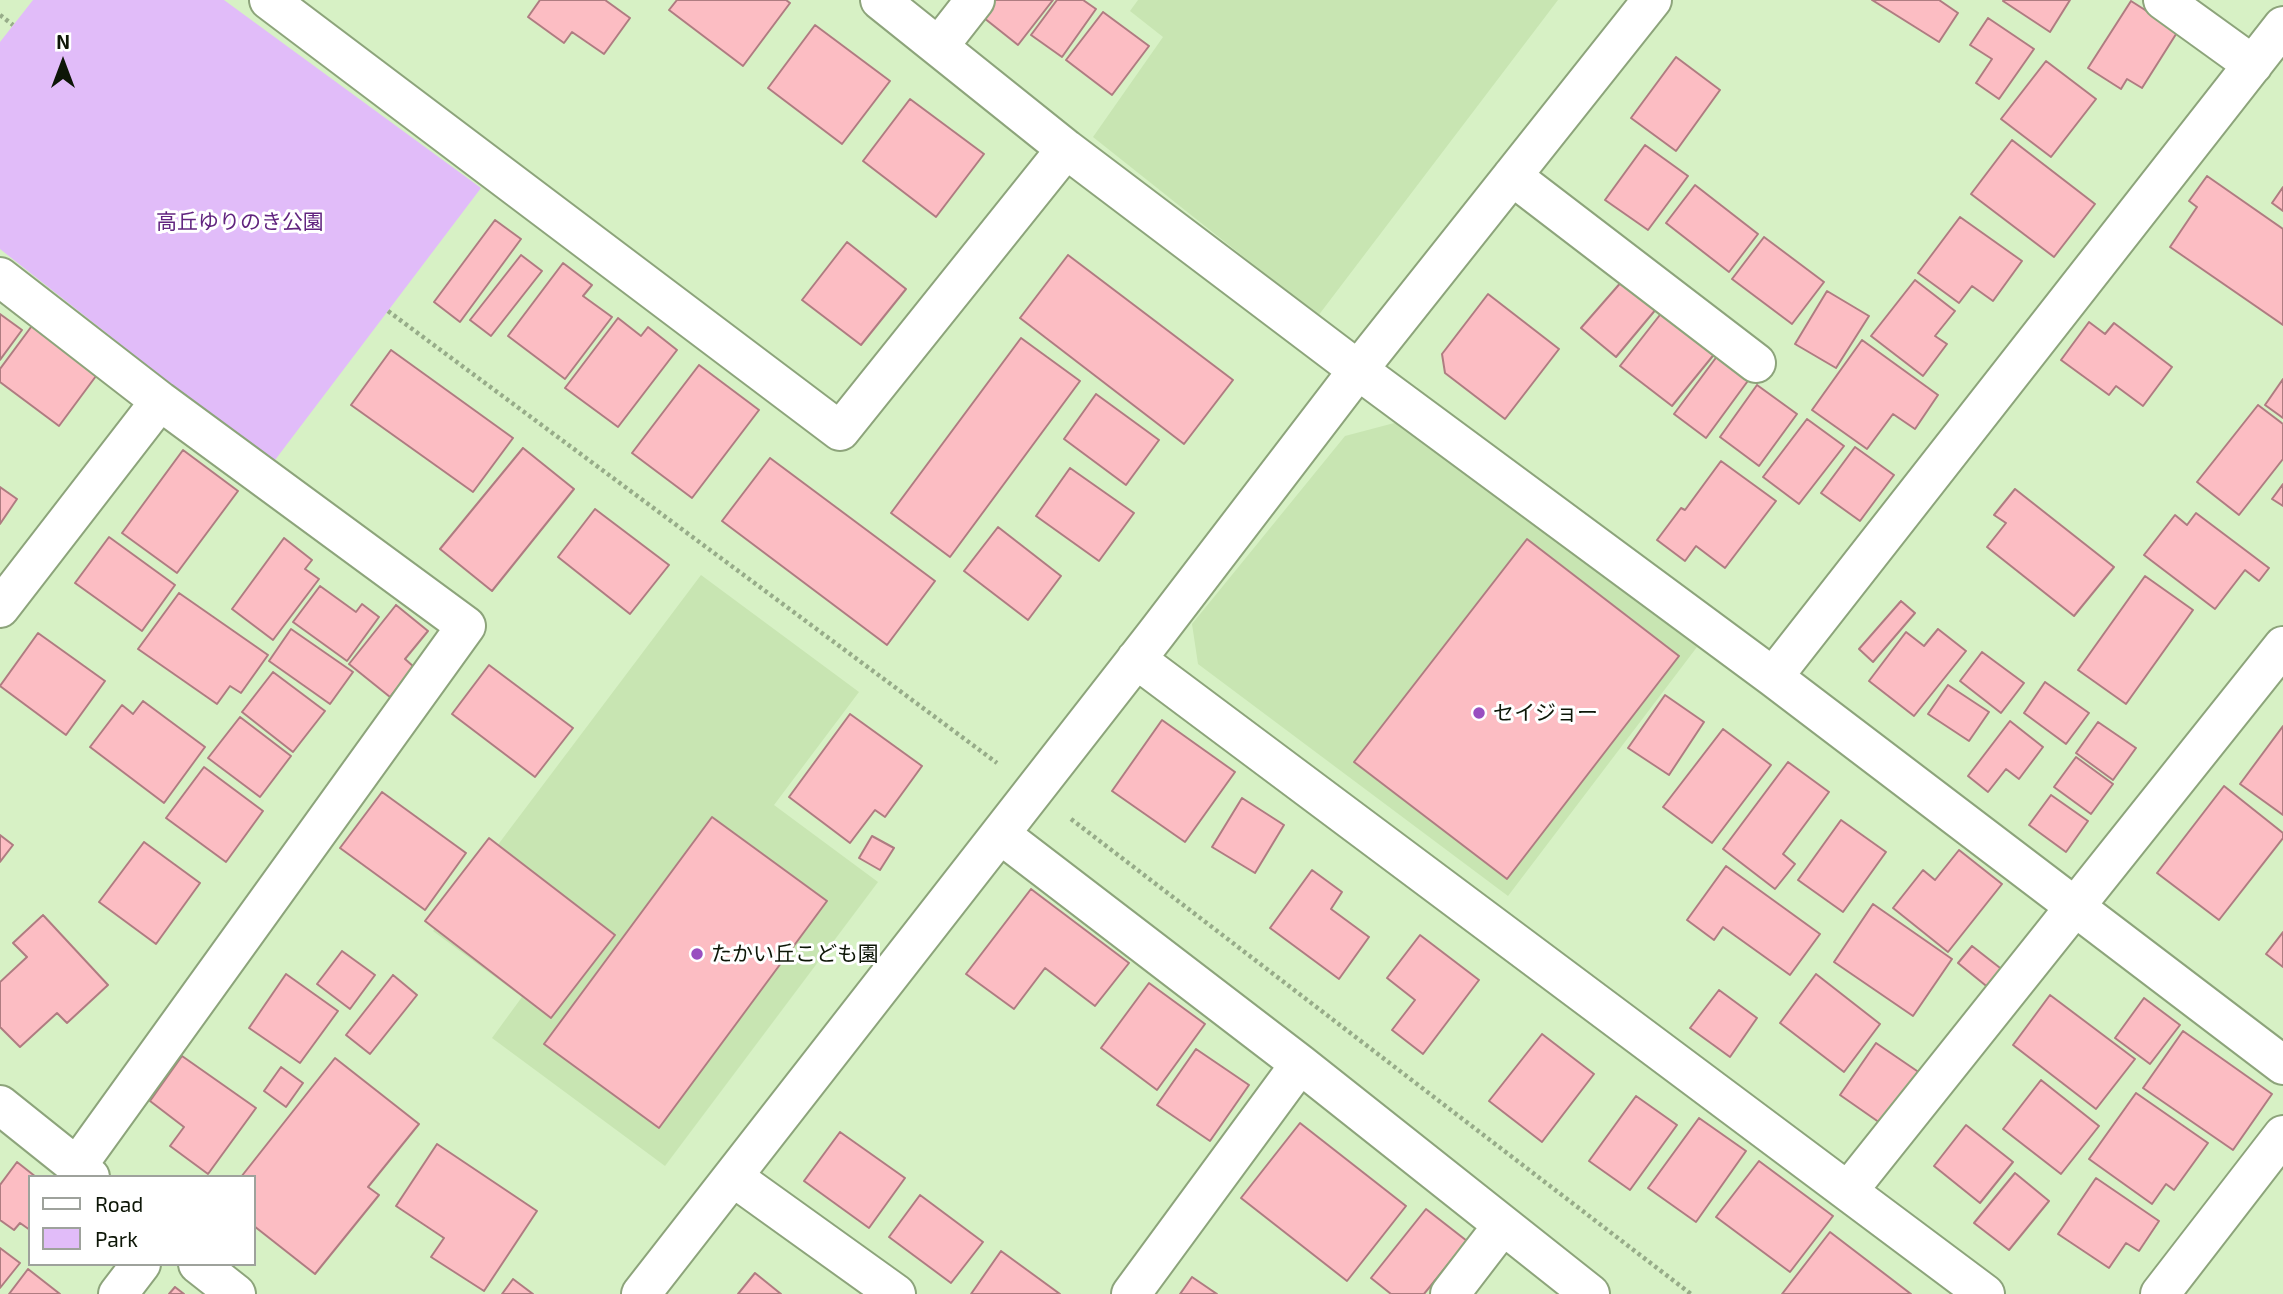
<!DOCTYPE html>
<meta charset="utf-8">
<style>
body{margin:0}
#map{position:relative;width:2283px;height:1294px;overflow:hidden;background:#d7f1c5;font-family:"Exo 2",sans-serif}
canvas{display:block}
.legend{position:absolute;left:28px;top:1175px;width:228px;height:91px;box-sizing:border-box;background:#fff;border:2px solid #9ea29c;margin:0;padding:9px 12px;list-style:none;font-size:21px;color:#0d1607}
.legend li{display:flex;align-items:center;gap:14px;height:35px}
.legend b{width:35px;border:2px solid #9ea29c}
.north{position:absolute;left:28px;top:28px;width:70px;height:70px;-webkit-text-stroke:5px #fff;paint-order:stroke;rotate:0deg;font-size:19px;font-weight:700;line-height:28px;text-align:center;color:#0d1607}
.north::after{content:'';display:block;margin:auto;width:24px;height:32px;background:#0d1607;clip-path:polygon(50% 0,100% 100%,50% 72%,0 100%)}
</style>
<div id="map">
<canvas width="2283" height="1294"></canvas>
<ul class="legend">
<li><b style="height:9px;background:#fff"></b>Road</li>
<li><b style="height:19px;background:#e1bcf9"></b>Park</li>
</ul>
<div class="north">N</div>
</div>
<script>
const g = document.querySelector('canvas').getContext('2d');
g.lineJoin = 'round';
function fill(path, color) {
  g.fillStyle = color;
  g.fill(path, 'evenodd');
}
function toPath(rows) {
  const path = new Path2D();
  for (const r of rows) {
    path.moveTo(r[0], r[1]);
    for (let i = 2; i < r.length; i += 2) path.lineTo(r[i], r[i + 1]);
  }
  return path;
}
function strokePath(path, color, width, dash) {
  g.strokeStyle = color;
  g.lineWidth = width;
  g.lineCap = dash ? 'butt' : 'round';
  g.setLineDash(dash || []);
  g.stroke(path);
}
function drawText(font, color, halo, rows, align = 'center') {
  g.font = font + ' "Exo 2","Noto Sans JP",sans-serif';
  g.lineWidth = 6;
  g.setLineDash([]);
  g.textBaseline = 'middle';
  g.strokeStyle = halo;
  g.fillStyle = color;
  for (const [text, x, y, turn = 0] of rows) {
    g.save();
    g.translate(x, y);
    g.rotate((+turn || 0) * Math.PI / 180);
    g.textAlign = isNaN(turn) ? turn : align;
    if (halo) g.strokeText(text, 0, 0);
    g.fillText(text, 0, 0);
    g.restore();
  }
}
fill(toPath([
 [1138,0,1558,0,1318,316,1093,137,1163,37,1130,11],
 [1398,422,1697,647,1508,896,1198,664,1192,624,1345,436],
 [701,575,859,692,774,805,878,882,665,1166,492,1038,522,997,433,931]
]), '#c8e5b2');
fill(toPath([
 [33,0,224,0,481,188,272,464,0,249,0,42]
]), '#e1bcf9');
const building = toPath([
 [540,0,605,0,630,18,604,54,572,32,564,43,528,17,540,0],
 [677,0,786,0,790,3,743,66,669,10,677,0],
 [990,0,1053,0,1018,45,979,14,990,0],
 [1057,0,1083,0,1096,9,1062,57,1031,35,1057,0],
 [1872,0,1939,0,1958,13,1939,42,1872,0],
 [2004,0,2070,0,2050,32,2003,1,2004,0],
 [2131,1,2178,31,2142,88,2127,79,2121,89,2088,68,2131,1],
 [1103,12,1149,46,1112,95,1066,60,1103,12],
 [1988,18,2034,49,1999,99,1976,83,1992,59,1970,45,1988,18],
 [815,25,890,81,842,144,768,88,815,25],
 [1676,57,1720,90,1676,151,1631,118,1676,57],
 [2046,61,2096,99,2051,157,2001,119,2046,61],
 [910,99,984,154,936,217,863,161,910,99],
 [2012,140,2095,204,2054,257,1971,194,2012,140],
 [1645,145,1688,176,1648,230,1605,200,1645,145],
 [2207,176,2283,229,2283,325,2170,247,2197,207,2189,201,2207,176],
 [1695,185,1758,234,1729,272,1666,223,1695,185],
 [2283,187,2283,211,2272,203,2283,187],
 [1960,217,2022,261,1993,301,1972,286,1959,303,1918,273,1960,217],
 [495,220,521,239,460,322,434,302,495,220],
 [1764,237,1824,282,1792,324,1732,279,1764,237],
 [847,242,906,289,861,345,802,300,847,242],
 [521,255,542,271,491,336,470,320,521,255],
 [1068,255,1233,380,1184,444,1020,318,1068,255],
 [563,263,592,285,583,296,612,317,565,379,508,336,563,263],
 [1623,280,1657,308,1616,357,1581,328,1623,280],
 [1915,280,1955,311,1935,336,1947,344,1923,376,1871,336,1915,280],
 [1827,291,1869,316,1836,368,1795,344,1827,291],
 [1488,294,1559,349,1505,419,1445,373,1442,354,1488,294],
 [1663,311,1716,352,1672,406,1620,366,1663,311],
 [0,314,22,330,0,360,0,314],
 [618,318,641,336,648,327,677,350,618,427,565,388,618,318],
 [2089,322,2105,334,2114,323,2172,367,2143,406,2116,386,2109,395,2061,360,2089,322],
 [34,323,99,372,59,426,0,382,0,369,34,323],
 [1021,338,1080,381,950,557,891,513,1021,338],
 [1862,340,1938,395,1915,429,1893,414,1867,449,1812,410,1862,340],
 [391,350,513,438,473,492,351,405,391,350],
 [1718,355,1750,378,1706,438,1674,414,1718,355],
 [699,365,759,410,692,498,632,453,699,365],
 [2283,379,2283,418,2265,405,2283,379],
 [1757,385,1797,414,1759,466,1720,437,1757,385],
 [1096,394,1159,440,1126,485,1064,439,1096,394],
 [2258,405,2283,424,2283,459,2239,515,2197,482,2258,405],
 [1807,419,1844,446,1799,504,1763,477,1807,419],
 [1855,447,1894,475,1860,521,1821,493,1855,447],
 [523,448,574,489,492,591,440,549,523,448],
 [183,450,238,491,177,573,122,533,183,450],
 [770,458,935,581,887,645,722,521,770,458],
 [1721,461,1776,501,1725,568,1696,546,1685,561,1657,540,1681,508,1685,510,1721,461],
 [1070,468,1134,513,1099,561,1036,516,1070,468],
 [2283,484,2283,506,2272,499,2283,484],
 [0,487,17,499,0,524,0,487],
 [2015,489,2114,567,2074,616,1987,547,2006,523,1994,515,2015,489],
 [595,509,669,565,630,614,558,557,595,509],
 [2196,513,2269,568,2259,581,2245,570,2215,609,2144,555,2175,515,2187,525,2196,513],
 [998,527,1061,576,1028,620,964,571,998,527],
 [109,537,175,585,142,631,75,583,109,537],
 [284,538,312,560,305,569,319,579,273,640,232,609,284,538],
 [1527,539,1679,656,1507,879,1354,762,1527,539],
 [2145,576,2193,610,2126,704,2078,670,2145,576],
 [320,586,356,612,362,604,379,617,347,661,293,622,320,586],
 [179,593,268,655,241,693,230,686,217,704,138,649,179,593],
 [1901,601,1915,613,1873,662,1859,649,1901,601],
 [396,605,428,631,405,659,414,667,390,697,349,664,396,605],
 [291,629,353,672,330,704,269,661,291,629],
 [1938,629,1966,651,1914,716,1869,681,1906,632,1924,646,1938,629],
 [38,633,105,681,66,735,0,686,38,633],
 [1982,652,2024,683,2001,713,1960,681,1982,652],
 [489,665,573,728,535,777,452,714,489,665],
 [273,672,325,711,293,752,242,712,273,672],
 [2045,682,2089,713,2066,744,2024,713,2045,682],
 [1948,685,1989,712,1969,741,1928,714,1948,685],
 [1665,695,1704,722,1669,775,1628,748,1665,695],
 [143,701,205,747,164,803,90,747,122,705,133,714,143,701],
 [850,714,922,766,885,817,875,810,850,843,789,797,850,714],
 [240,717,291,756,260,797,208,758,240,717],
 [1162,720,1235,772,1185,842,1112,791,1162,720],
 [2010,721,2043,747,2019,779,2006,769,1988,792,1968,776,2010,721],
 [2098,722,2136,748,2113,780,2076,753,2098,722],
 [2283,726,2283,815,2240,784,2283,726],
 [1723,729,1771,765,1712,843,1663,807,1723,729],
 [2076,757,2113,784,2091,814,2054,787,2076,757],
 [1788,762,1829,792,1783,854,1795,864,1775,889,1723,849,1788,762],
 [204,767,263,811,226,862,166,818,204,767],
 [2224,786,2283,833,2283,838,2219,920,2157,873,2224,786],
 [382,792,466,853,425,910,340,848,382,792],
 [2051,795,2088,821,2066,852,2029,825,2051,795],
 [1242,798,1284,825,1255,873,1212,847,1242,798],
 [712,817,827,901,659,1128,544,1044,712,817],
 [1841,820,1886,852,1843,912,1798,880,1841,820],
 [0,835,13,845,0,862,0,835],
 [872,836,894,848,880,870,859,858,872,836],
 [489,838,615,935,551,1018,425,921,489,838],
 [144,842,200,883,156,944,99,902,144,842],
 [1959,850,2002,884,1948,952,1893,908,1923,870,1935,880,1959,850],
 [1726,866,1820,934,1790,975,1723,927,1714,940,1687,920,1726,866],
 [1312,870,1342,892,1331,909,1369,937,1339,979,1270,928,1312,870],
 [1031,889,1129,963,1095,1006,1045,968,1014,1009,966,974,1031,889],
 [1873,904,1952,959,1913,1016,1834,962,1873,904],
 [43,915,108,985,67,1023,57,1013,20,1047,0,1027,0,982,27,957,13,943,43,915],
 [2283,932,2283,967,2266,954,2283,932],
 [1420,935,1479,980,1423,1054,1392,1030,1415,1000,1387,978,1420,935],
 [1972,946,2004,971,1990,989,1958,963,1972,946],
 [342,951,375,975,350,1009,317,984,342,951],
 [286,974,338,1011,300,1063,249,1028,286,974],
 [1816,974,1880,1024,1844,1072,1780,1023,1816,974],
 [393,975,417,995,370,1054,346,1035,393,975],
 [1149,983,1205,1024,1157,1090,1101,1048,1149,983],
 [1719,990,1757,1018,1730,1057,1690,1028,1719,990],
 [2050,995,2135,1059,2096,1109,2013,1045,2050,995],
 [2144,998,2180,1025,2150,1064,2115,1038,2144,998],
 [2183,1031,2272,1094,2233,1150,2143,1088,2183,1031],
 [1542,1034,1594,1074,1542,1142,1489,1101,1542,1034],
 [1876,1043,1920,1073,1883,1125,1840,1095,1876,1043],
 [1196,1049,1249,1085,1210,1141,1157,1105,1196,1049],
 [182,1056,256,1108,208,1174,170,1146,184,1127,150,1101,182,1056],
 [335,1058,419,1124,368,1187,379,1195,315,1274,254,1226,254,1177,241,1177,335,1058],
 [281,1067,303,1083,286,1107,264,1091,281,1067],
 [2041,1080,2099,1126,2061,1174,2003,1129,2041,1080],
 [2136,1093,2208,1143,2174,1190,2166,1184,2152,1204,2089,1159,2136,1093],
 [1636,1096,1677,1125,1630,1190,1589,1161,1636,1096],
 [1699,1118,1746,1151,1696,1222,1648,1188,1699,1118],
 [1300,1123,1406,1206,1347,1281,1241,1198,1300,1123],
 [1966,1125,2013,1162,1980,1203,1934,1166,1966,1125],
 [840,1132,905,1178,869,1228,804,1181,840,1132],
 [437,1144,537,1211,484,1291,431,1257,444,1238,396,1206,437,1144],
 [1759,1161,1833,1216,1790,1272,1716,1217,1759,1161],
 [17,1162,36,1177,30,1177,30,1230,20,1223,14,1230,0,1220,0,1185,17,1162],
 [2015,1173,2049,1201,2009,1250,1974,1223,2015,1173],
 [2096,1178,2159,1221,2139,1251,2126,1243,2109,1268,2058,1234,2096,1178],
 [920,1195,983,1242,951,1283,889,1237,920,1195],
 [1426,1209,1467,1241,1424,1294,1391,1294,1371,1278,1426,1209],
 [1830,1232,1911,1294,1782,1294,1830,1232],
 [0,1248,20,1263,0,1288,0,1248],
 [1001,1251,1060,1294,971,1294,1001,1251],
 [28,1269,60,1294,9,1294,28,1269],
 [755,1273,781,1294,738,1294,755,1273],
 [1192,1277,1217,1294,1180,1294,1192,1277],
 [513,1279,533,1294,502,1294,513,1279],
 [175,1287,184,1294,169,1294,175,1287]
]);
fill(building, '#fcbdc3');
strokePath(building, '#af7c81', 2);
const minor = toPath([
 [269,0,840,431,1066,149],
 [880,0,1066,149,1358,370,1773,677,2283,1065],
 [2163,0,2253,65],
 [939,46,975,0],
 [1512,176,1756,363],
 [0,277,160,401,466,626,77,1166],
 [0,608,160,401],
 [1136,659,1985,1294],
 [1773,677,2283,26],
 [1000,834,1300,1064,1590,1294],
 [0,1105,90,1177],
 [733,1177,896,1294],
 [1848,1191,2283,646],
 [198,1264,236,1294],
 [118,1294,141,1264],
 [641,1294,1156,634,1358,370,1652,0],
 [1131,1294,1300,1064],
 [1450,1294,1503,1225],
 [2160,1294,2283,1135]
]);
strokePath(minor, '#8da47b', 42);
strokePath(toPath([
 [0,15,13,25],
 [388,311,997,763],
 [1071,819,1691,1294]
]), '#97ac89', 4.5, [3.5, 3.5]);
strokePath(minor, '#fff', 38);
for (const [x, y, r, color] of [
 [1479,713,7,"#994ec0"],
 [697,954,7,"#994ec0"]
]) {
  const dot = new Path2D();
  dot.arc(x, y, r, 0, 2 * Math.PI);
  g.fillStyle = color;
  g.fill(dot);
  strokePath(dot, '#fff', 2.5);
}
drawText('21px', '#61247f', '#fff', [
 ["高丘ゆりのき公園",240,222]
]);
drawText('21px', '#0d1607', '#fff', [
 ["セイジョー",1493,713],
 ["たかい丘こども園",711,954]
], 'left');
</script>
